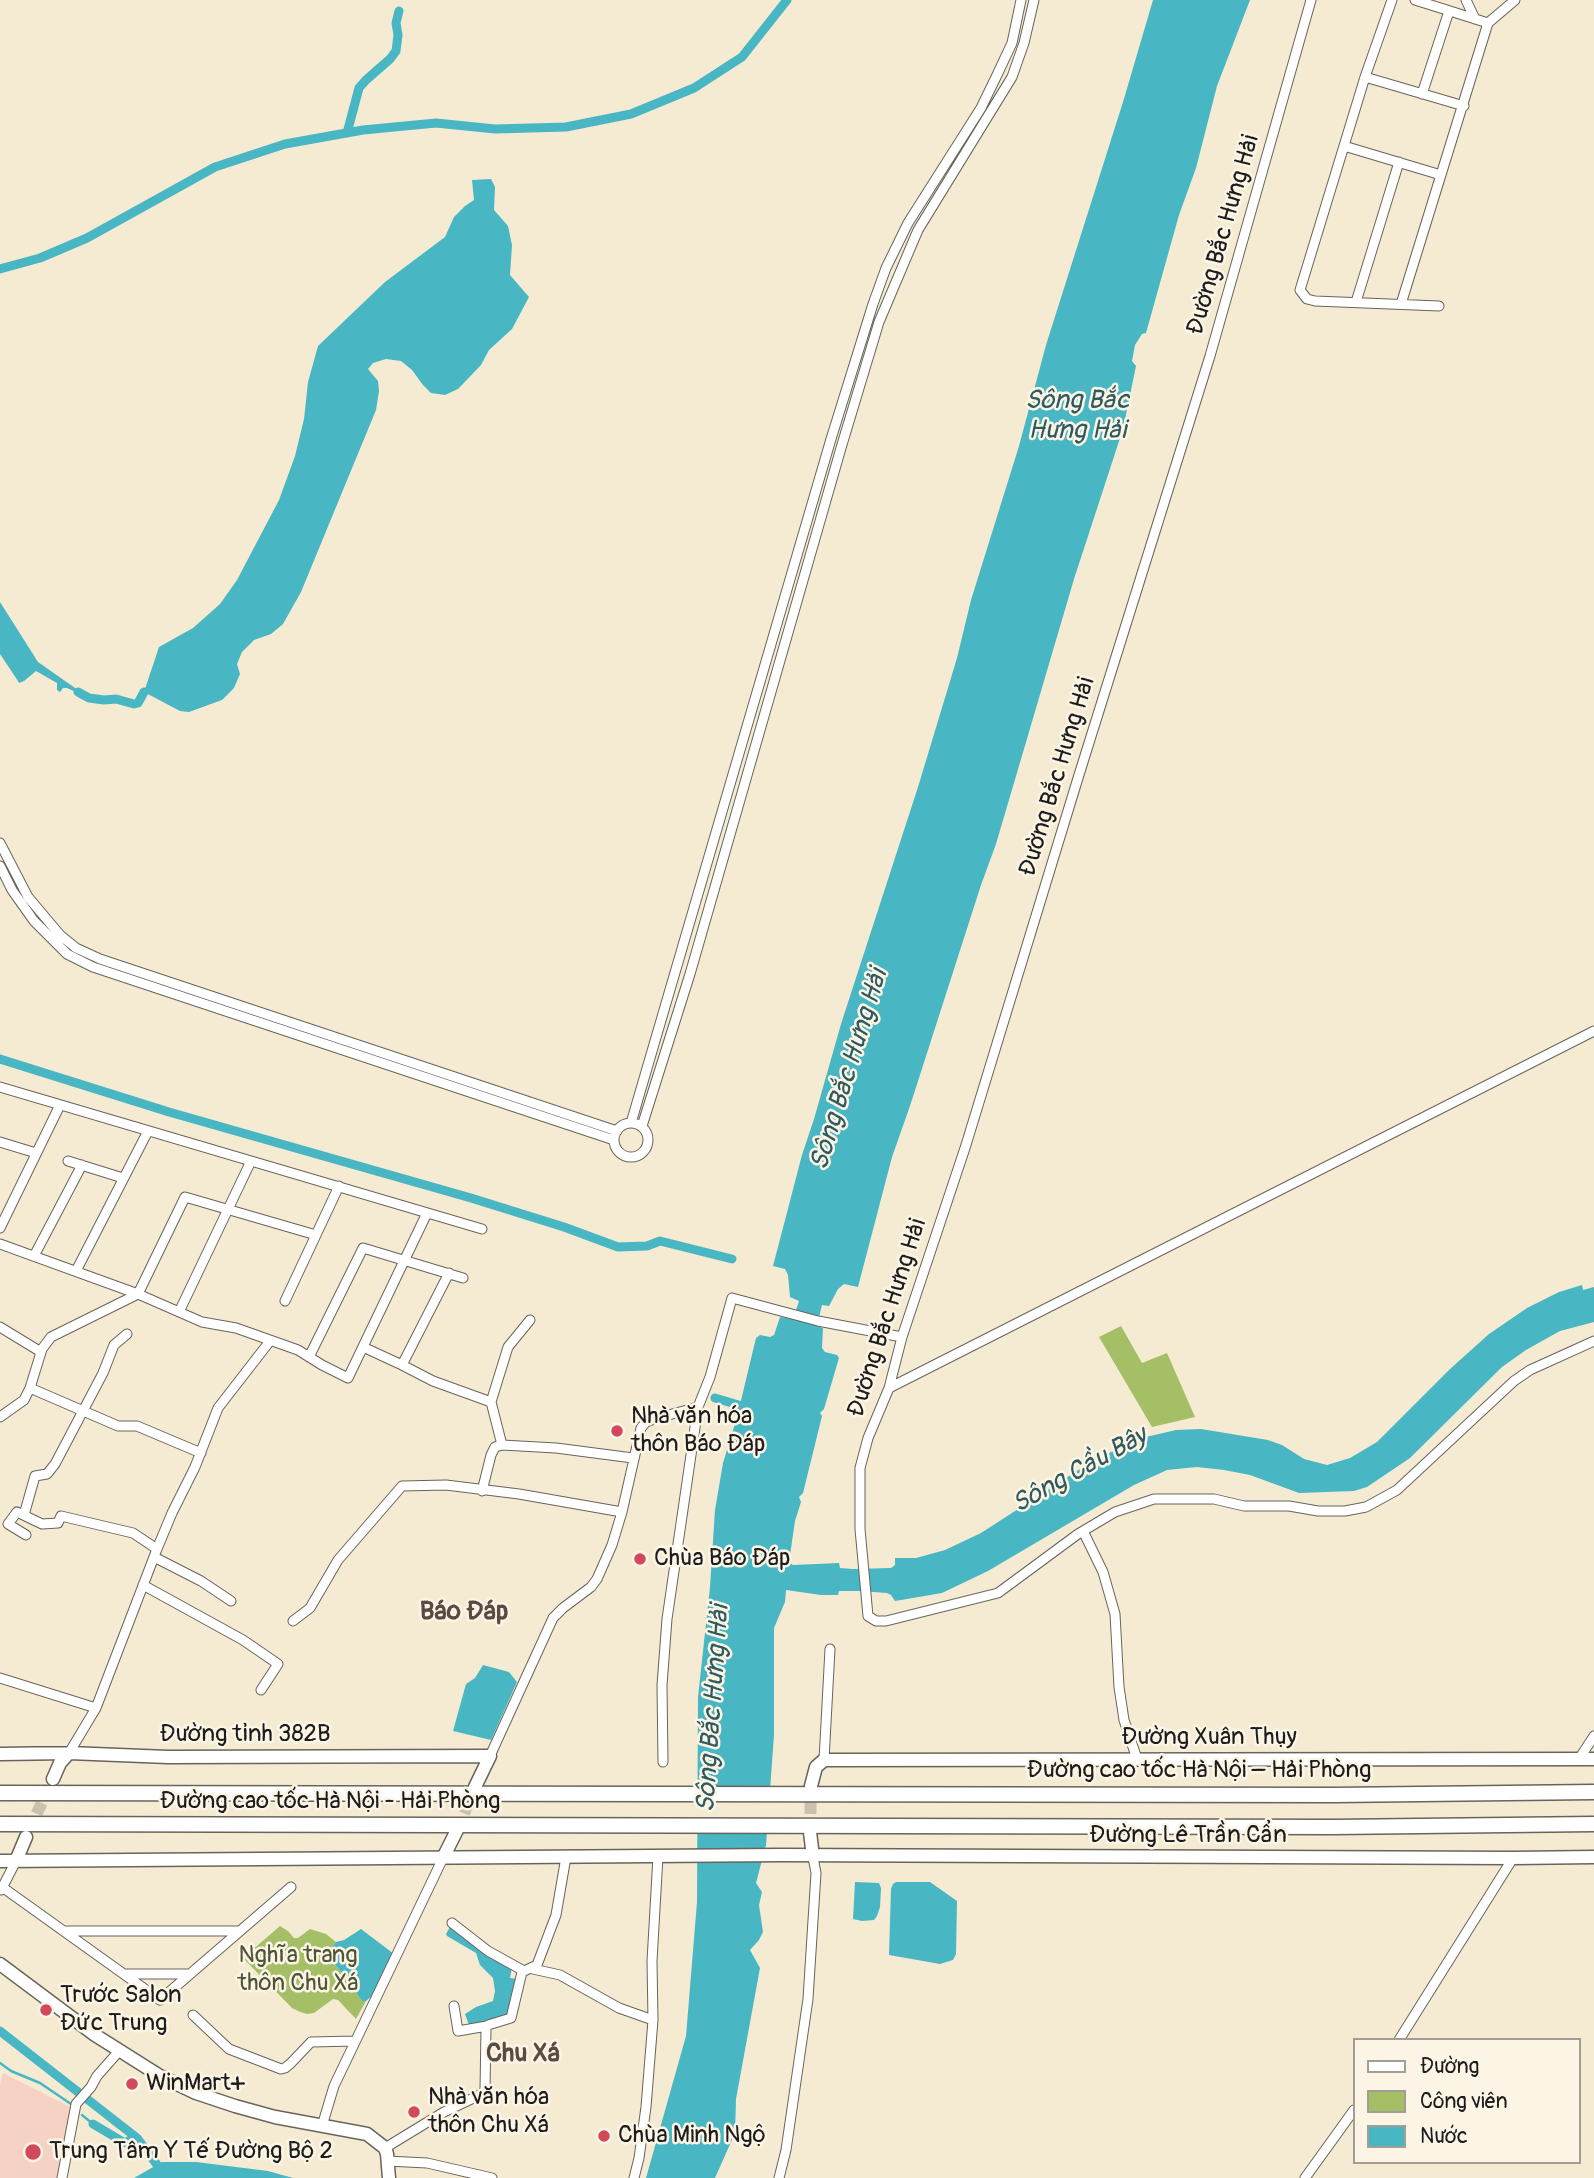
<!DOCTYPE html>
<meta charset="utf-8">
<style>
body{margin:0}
#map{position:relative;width:1594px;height:2178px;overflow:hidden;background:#f5ebd3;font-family:Pangolin,sans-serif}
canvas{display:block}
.legend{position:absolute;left:1353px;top:2038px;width:228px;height:126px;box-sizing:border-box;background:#fcf5e5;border:2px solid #a29e95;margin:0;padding:9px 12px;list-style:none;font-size:21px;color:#1c1c1c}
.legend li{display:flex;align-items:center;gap:14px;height:35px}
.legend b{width:35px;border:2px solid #a29e95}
</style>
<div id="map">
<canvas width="1594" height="2178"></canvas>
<ul class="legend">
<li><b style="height:9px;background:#fff"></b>Đường</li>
<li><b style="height:19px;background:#a4bf65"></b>Công viên</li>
<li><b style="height:19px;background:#48b6c3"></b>Nước</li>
</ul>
</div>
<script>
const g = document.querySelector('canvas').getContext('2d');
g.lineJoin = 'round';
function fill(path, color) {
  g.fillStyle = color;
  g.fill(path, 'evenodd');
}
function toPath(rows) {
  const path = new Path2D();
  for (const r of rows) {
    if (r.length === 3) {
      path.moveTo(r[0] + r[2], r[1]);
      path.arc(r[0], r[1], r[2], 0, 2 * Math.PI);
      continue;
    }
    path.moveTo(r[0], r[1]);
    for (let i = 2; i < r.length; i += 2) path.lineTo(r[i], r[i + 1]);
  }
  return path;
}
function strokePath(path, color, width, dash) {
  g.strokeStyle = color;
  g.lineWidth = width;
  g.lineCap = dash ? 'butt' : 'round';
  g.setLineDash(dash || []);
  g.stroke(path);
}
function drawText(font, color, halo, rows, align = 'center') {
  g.font = font + ' Pangolin,sans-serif';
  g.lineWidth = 5;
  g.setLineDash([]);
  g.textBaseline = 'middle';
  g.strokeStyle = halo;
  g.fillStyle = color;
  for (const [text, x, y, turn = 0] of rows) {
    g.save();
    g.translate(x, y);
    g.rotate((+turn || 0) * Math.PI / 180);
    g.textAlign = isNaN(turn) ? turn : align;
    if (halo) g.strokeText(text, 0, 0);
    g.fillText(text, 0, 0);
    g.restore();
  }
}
fill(toPath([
 [3,2073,70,2107,68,2148,57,2178,0,2178,0,2085]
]), '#f5d2c3');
fill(toPath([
 [1121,1326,1142,1363,1167,1353,1195,1417,1152,1427,1099,1337],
 [280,1926,288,1931,294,1938,298,1938,310,1929,326,1934,336,1942,325,1956,338,1968,362,2001,366,2001,356,2019,338,2000,333,1999,314,2013,307,2014,300,2012,292,2008,243,1958]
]), '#a4bf65');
fill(toPath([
 [1153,0,1250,0,1217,86,1196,168,1179,215,1146,333,1142,334,1135,345,1132,361,1136,366,1123,429,1074,579,996,844,981,885,910,1106,892,1157,858,1287,844,1284,838,1289,829,1306,822,1305,817,1326,823,1328,822,1348,825,1352,837,1355,839,1358,824,1409,820,1413,822,1416,803,1493,799,1497,801,1502,795,1521,789,1562,793,1565,839,1563,840,1568,853,1569,891,1568,895,1565,895,1558,916,1558,945,1550,981,1533,1080,1469,1133,1440,1176,1430,1201,1429,1268,1440,1282,1445,1304,1459,1327,1465,1350,1458,1377,1442,1450,1369,1489,1334,1527,1308,1559,1292,1582,1285,1583,1290,1594,1287,1594,1322,1560,1331,1526,1350,1502,1367,1410,1458,1367,1487,1354,1491,1299,1493,1250,1475,1224,1470,1197,1467,1167,1470,1134,1485,988,1571,942,1593,895,1601,891,1595,887,1593,859,1591,839,1591,838,1595,821,1595,786,1590,785,1602,774,1628,774,1735,766,1845,756,1883,762,1892,759,1905,763,1932,759,1940,750,1950,760,1968,736,2099,735,2133,715,2178,646,2178,686,2036,697,1902,698,1697,710,1587,715,1510,723,1463,737,1417,756,1338,760,1335,770,1337,774,1335,780,1317,793,1319,799,1301,790,1297,788,1275,785,1269,773,1266,802,1155,814,1119,841,1024,918,787,957,658,971,600,1019,446,1046,345,1123,102],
 [491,179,495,187,494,210,508,226,512,245,510,275,529,297,512,329,489,350,481,365,458,389,445,395,431,393,423,385,412,370,401,361,386,359,373,363,368,369,378,381,379,391,376,410,301,592,283,624,271,634,254,640,242,652,237,664,240,674,234,688,222,700,189,712,180,711,144,692,159,647,193,628,220,604,237,580,279,500,295,456,304,419,308,382,318,346,385,282,445,237,454,217,465,206,474,200,472,180],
 [0,602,38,662,78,690,78,693,67,688,63,688,60,692,57,690,57,683,36,671,24,681,19,683,18,681,0,654],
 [483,1665,509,1672,517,1682,491,1740,453,1731,466,1684,475,1678],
 [855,1882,879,1883,881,1888,880,1907,877,1916,874,1920,862,1921,853,1919],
 [896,1882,930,1882,957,1901,956,1954,953,1960,940,1964,889,1955,891,1889,893,1884],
 [450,1927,480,1947,499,1962,512,1967,510,1978,518,1979,510,2017,469,2025,465,2014,476,2007,493,2001,495,1991,493,1978,480,1965,476,1953,447,1936,446,1934],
 [361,1929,394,1954,373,1995,366,2001,362,2001,338,1968,332,1962,328,1961,325,1956,336,1942,344,1940],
 [162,2162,196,2162,268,2171,293,2178,134,2178]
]), '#48b6c3');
fill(toPath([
 [694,1794,772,1794,771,1825,694,1826]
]), '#f5ebd3');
strokePath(toPath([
 [0,2063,11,2071,40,2083,71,2104],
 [82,2115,93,2124]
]), '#48b6c3', 2.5);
strokePath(toPath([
 [347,133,359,88,366,80,390,59,396,51,398,35,396,23,399,11],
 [0,269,40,258,87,238,215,167,285,144,363,130,436,123,495,129,566,127,631,114,694,88,742,57,787,0],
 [78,692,89,698,104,700,116,699,134,704,138,703,144,692],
 [0,1059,169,1112,471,1198,564,1227,618,1247,647,1246,660,1241,732,1259],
 [715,1398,752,1409],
 [0,2031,137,2138,167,2178],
 [93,2124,125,2143,135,2137]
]), '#48b6c3', 9);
strokePath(toPath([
 [29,1830,53,1779],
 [457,1830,475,1787],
 [810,1832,811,1786]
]), '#cac2ae', 12, [12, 6]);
const minor = toPath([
 [1311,0,1210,356,1078,778,966,1145,902,1337,889,1388,868,1438,860,1468,860,1529,868,1616,876,1621,886,1621,998,1593,1078,1534,1115,1512,1154,1499,1214,1499,1244,1506,1289,1506,1318,1511,1345,1511,1366,1507,1397,1490,1514,1381,1530,1370,1594,1341],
 [1392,0,1365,77,1300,290,1307,299,1315,301,1439,306],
 [1415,0,1488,23],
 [1466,0,1475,19],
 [1488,23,1515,0],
 [1365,77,1464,106],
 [1422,94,1449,11],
 [1344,146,1441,175],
 [1356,302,1399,162],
 [1401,304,1488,23],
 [0,843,28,897,60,935,76,948,100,959,617,1131],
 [0,866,12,890,34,921,67,954,93,967,614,1140],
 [0,1087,482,1229],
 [631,1123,831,439,873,304,886,268,908,223,981,108,997,75,1012,43,1021,0],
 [631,1140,17],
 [642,1126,690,974,841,448,879,322,918,230,1012,77,1024,43,1034,0],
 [0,1142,36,1153],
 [68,1161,123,1178],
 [0,1228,60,1105],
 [0,1244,138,1294,202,1322,236,1328,298,1350,322,1365,348,1378,427,1213],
 [34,1256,82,1165],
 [76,1271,148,1131],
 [285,1301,339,1186],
 [179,1312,251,1161],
 [0,1327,41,1352],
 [363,1347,402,1365,449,1273],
 [309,1357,363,1248,463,1278],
 [402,1365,433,1381,491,1402,502,1445],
 [30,1388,118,1426,137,1426,201,1453],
 [889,1388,1594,1031],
 [491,1402,508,1347,530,1320],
 [0,1417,24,1400,30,1388,42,1349,51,1337,138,1294,185,1197,316,1235],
 [482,1491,491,1455,495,1447,502,1445,556,1448,633,1458],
 [622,1512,641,1428,646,1422,654,1419,698,1407,710,1377,732,1298,818,1321,902,1337],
 [24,1515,35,1476,47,1474,55,1464,103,1373,114,1345,127,1334],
 [1083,1531,1103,1572,1115,1614,1119,1687,1124,1720,1137,1759],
 [26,1535,8,1524,17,1512,42,1524,58,1523,61,1516,133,1533,157,1549],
 [154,1557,201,1581,231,1601],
 [143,1585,243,1640,278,1664,261,1690],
 [293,1621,310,1608,338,1560,402,1486,446,1485,519,1494,622,1512,612,1545,597,1579,591,1587,563,1608,553,1618,490,1756],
 [0,1678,96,1708],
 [69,1753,96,1708,157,1549,172,1513,195,1467,218,1408,270,1341],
 [1579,1759,1594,1736],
 [824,1760,830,1649],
 [663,1762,662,1685,667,1619,698,1407],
 [2,1887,160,2000,291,1887],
 [1,1890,16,1861],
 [452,1923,488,1951,524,1971],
 [64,1931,240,1931],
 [533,1969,560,1975,619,2008,653,2020],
 [125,1974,190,1974],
 [454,2006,458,2031,487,2026],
 [193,2015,229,2049,281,2069,285,2068,291,2063,311,2042,355,2041],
 [1399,2040,1513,1858],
 [322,2126,334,2086,443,1858],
 [385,2148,444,2112,482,2094,485,2090,486,2028,488,2025,511,2018,522,1972,537,1965,556,1915,566,1857],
 [387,2161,427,2163,492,2178],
 [62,2178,76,2104,91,2087,97,2076,120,2050],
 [634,2178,639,2158,646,2107,653,2020,652,1961,658,1856],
 [779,2178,786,2150,808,1999,816,1873,813,1857],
 [1305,2178,1354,2110]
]);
const major = toPath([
 [0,1754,69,1753,168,1757,490,1756,475,1787],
 [53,1779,60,1763,69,1753],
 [811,1786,816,1767,824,1760,1594,1759],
 [810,1832,813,1857],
 [443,1858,457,1830],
 [0,1861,781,1855,1513,1858,1594,1857],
 [16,1861,26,1837],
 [0,1964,95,2035,160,2076,196,2093,235,2106,275,2117,367,2134,385,2148,387,2154,389,2178]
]);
const highway = toPath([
 [0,1793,1334,1795,1594,1792],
 [0,1824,1333,1827,1594,1824]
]);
strokePath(minor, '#68645c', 11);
strokePath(major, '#68645c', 15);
strokePath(highway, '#68645c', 17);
strokePath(minor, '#fff', 9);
strokePath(major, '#fff', 12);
strokePath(highway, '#fff', 14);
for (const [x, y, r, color] of [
 [617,1431,7,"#d1495b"],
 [640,1559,7,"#d1495b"],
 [46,2010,7,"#d1495b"],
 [132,2084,7,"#d1495b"],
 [414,2112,7,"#d1495b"],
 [604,2136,7,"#d1495b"],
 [33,2152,9,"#d1495b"]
]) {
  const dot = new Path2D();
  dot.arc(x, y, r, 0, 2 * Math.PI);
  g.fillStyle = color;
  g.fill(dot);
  strokePath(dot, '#fcf5e5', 2.5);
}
drawText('24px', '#1c1c1c', '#fcf5e5', [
 ["Đường Bắc Hưng Hải",1224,235,-74],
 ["Đường Bắc Hưng Hải",1058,777,-73],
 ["Đường Bắc Hưng Hải",888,1318,-72],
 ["Đường tỉnh 382B",245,1735],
 ["Đường Xuân Thụy",1209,1738],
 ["Đường cao tốc Hà Nội – Hải Phòng",1199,1771],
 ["Đường cao tốc Hà Nội - Hải Phòng",330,1802],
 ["Đường Lê Trần Cẩn",1188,1836]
]);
drawText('24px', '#1c1c1c', '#fcf5e5', [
 ["Nhà văn hóa",631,1417],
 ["thôn Báo Đáp",631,1445],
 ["Chùa Báo Đáp",654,1559],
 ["Trước Salon",60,1996],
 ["Đức Trung",60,2024],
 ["WinMart+",146,2084],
 ["Nhà văn hóa",428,2098],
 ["thôn Chu Xá",428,2126],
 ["Chùa Minh Ngộ",618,2136],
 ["Trung Tâm Y Tế Đường Bộ 2",49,2152]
], 'left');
drawText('24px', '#4c5536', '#fcf5e5', [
 ["Nghĩa trang",298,1956],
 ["thôn Chu Xá",298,1984]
]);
drawText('italic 26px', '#2e5a5f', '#fcf5e5', [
 ["Sông Bắc",1077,401],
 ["Hưng Hải",1077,431],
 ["Sông Bắc Hưng Hải",850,1070,-73],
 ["Sông Cầu Bây",1080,1471,-29],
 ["Sông Bắc Hưng Hải",714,1709,-86]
]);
drawText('bold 26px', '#5b4a42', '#fcf5e5', [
 ["Báo Đáp",464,1612],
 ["Chu Xá",523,2054]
]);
</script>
